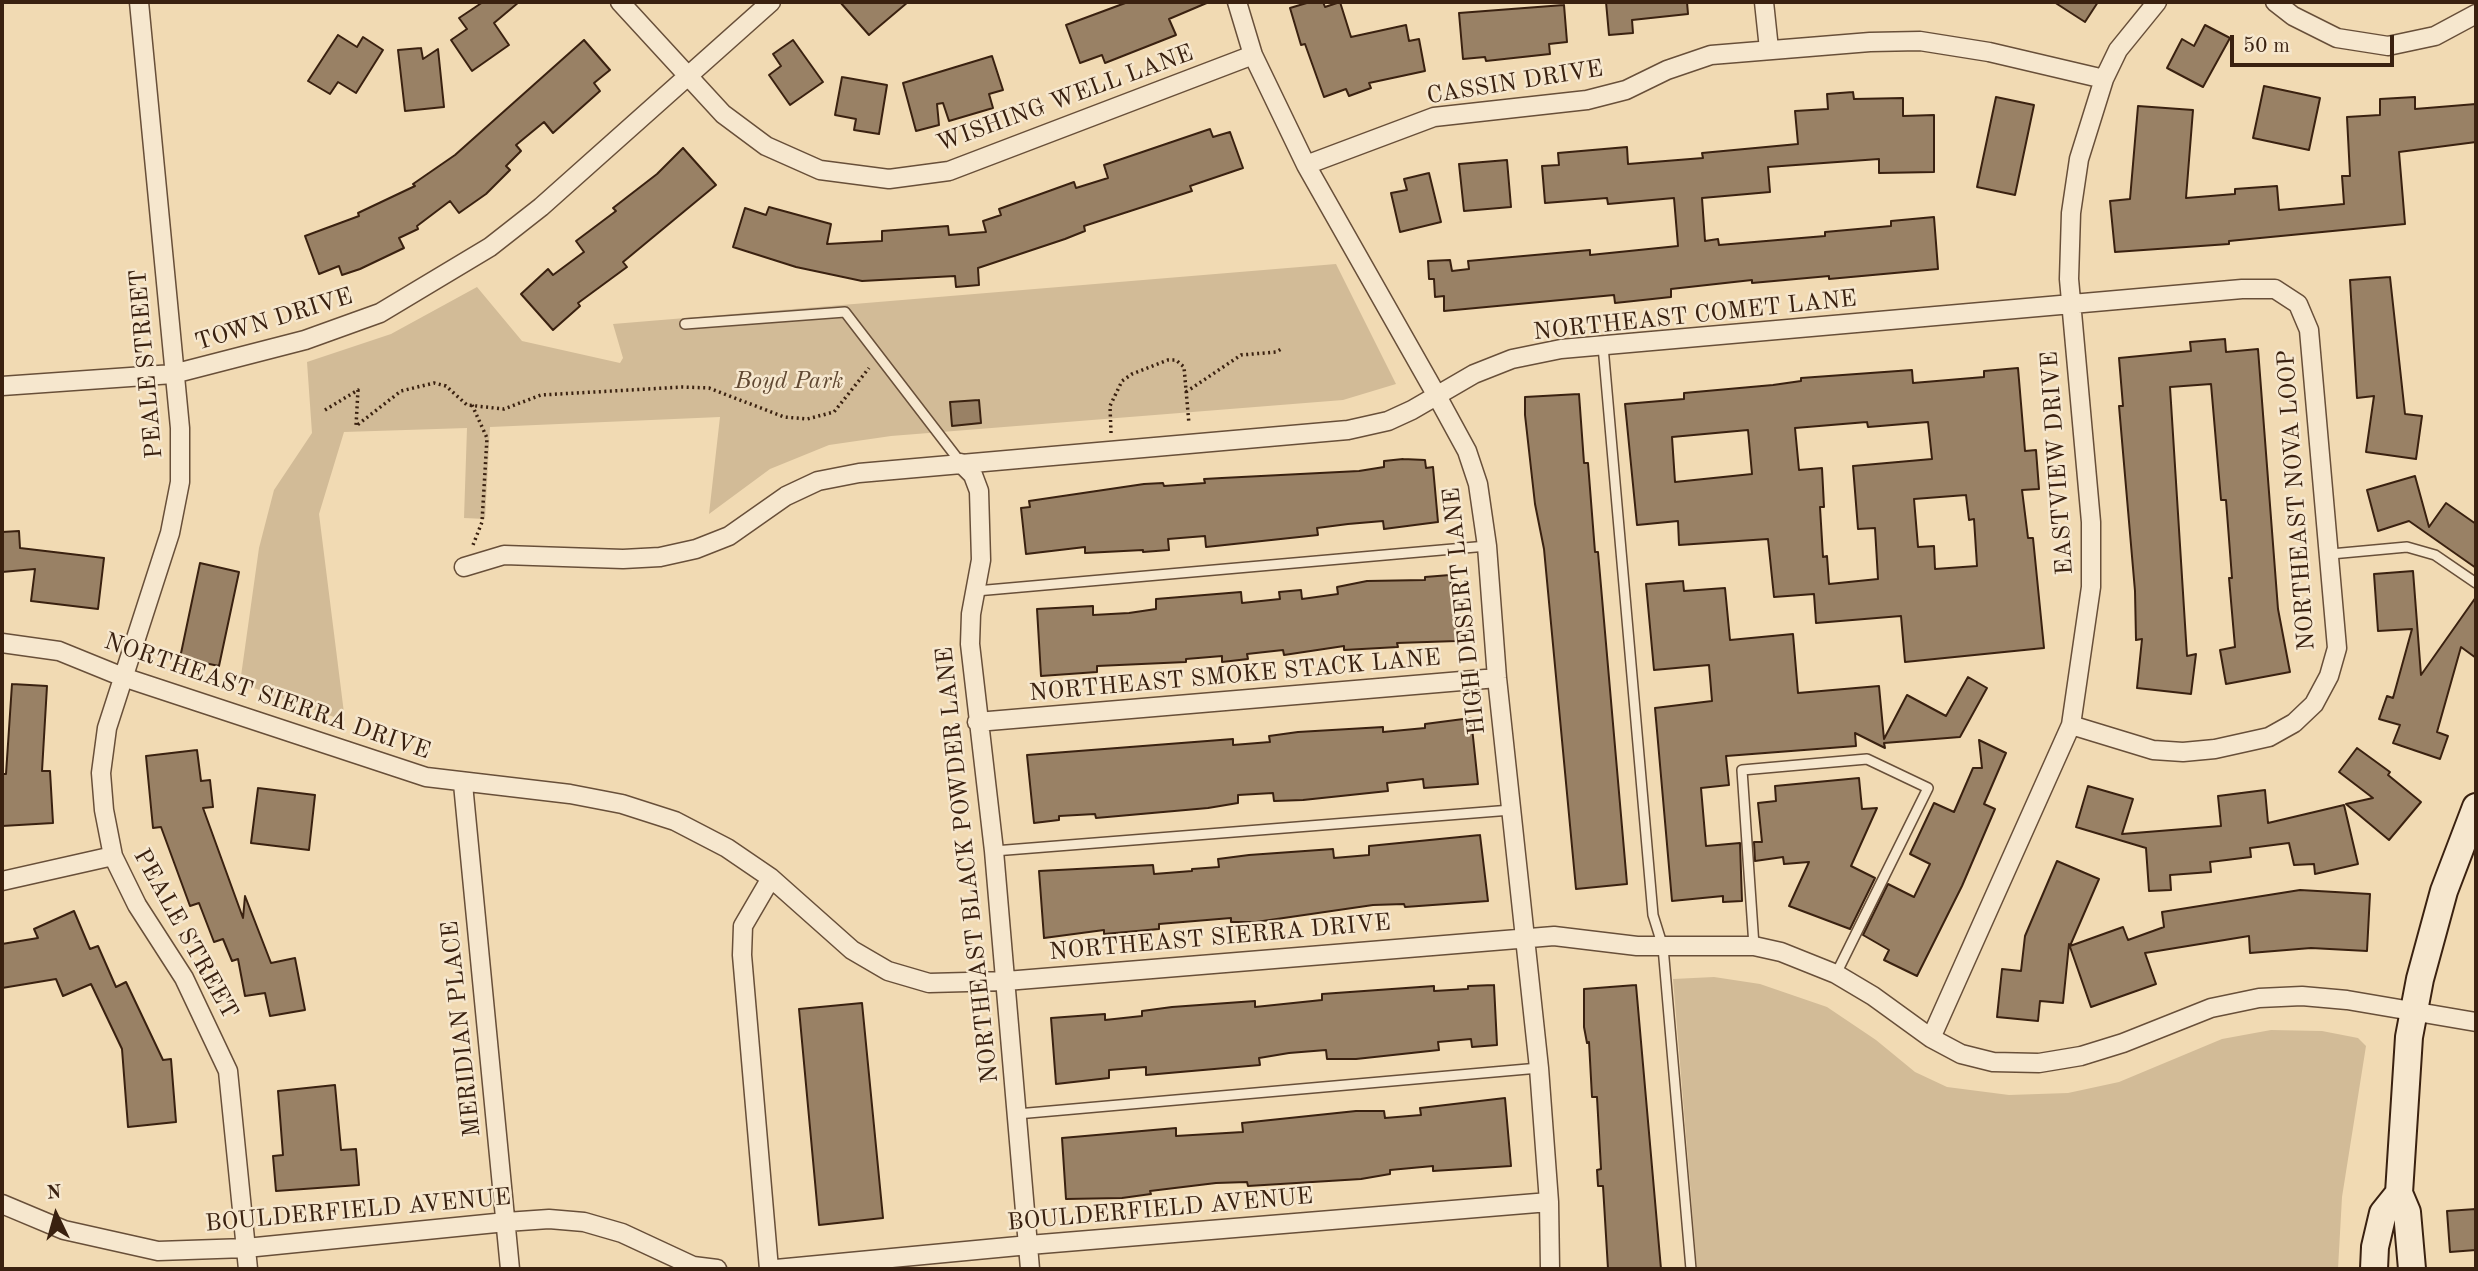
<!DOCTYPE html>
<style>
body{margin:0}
#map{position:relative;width:2478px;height:1271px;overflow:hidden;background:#f1dab3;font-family:"Old Standard TT",serif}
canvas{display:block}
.frame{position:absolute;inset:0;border:4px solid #3a2110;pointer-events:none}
.north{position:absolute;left:21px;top:1180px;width:70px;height:70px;-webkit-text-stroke:5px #f6e7ce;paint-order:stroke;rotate:355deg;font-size:19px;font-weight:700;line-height:28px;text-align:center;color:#3a2110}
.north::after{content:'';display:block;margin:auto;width:24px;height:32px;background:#3a2110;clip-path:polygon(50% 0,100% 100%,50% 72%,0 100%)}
.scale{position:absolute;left:2230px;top:35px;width:164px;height:32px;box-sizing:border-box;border:4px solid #3a2110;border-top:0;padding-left:9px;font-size:21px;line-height:24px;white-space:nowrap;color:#3a2110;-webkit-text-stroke:5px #f6e7ce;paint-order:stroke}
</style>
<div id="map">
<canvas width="2478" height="1271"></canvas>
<div class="frame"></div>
<div class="north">N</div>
<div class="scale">50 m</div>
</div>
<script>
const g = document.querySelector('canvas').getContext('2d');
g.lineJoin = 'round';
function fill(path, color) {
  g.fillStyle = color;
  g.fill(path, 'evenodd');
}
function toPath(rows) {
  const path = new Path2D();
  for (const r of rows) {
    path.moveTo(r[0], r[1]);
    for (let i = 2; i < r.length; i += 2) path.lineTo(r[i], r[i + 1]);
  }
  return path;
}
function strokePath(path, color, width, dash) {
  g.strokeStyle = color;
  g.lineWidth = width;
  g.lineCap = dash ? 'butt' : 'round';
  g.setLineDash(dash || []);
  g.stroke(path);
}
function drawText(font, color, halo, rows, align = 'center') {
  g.font = font + ' "Old Standard TT",serif';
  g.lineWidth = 5;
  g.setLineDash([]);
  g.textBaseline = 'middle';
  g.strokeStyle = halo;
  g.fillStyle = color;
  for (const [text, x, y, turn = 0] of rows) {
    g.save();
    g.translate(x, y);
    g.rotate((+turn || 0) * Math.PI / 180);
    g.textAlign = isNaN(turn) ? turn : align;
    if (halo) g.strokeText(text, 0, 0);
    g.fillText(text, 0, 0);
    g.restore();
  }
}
fill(toPath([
 [1336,264,1396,384,1343,400,891,436,829,445,770,469,709,514,720,417,490,427,485,519,464,518,467,428,344,432,319,514,345,721,240,683,259,548,274,490,312,433,307,362,391,334,477,287,522,341,620,363,623,358,613,324],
 [1714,977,1760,984,1827,1007,1876,1040,1915,1072,1947,1087,2009,1095,2068,1093,2119,1082,2222,1039,2271,1030,2322,1031,2358,1038,2366,1046,2342,1197,2338,1269,1697,1269,1673,979]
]), '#d2bb97');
const building = toPath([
 [483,2,519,2,494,23,509,45,472,71,451,40,467,29,459,18,483,2],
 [840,2,908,2,869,35,840,2],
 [1128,2,1209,2,1169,19,1176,35,1105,63,1102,55,1080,63,1066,25,1128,2],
 [1310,2,1323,2,1325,7,1340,2,1351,37,1406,25,1409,41,1419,39,1425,71,1369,83,1371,88,1349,96,1346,89,1324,97,1305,44,1301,45,1290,8,1310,2],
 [1606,2,1687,2,1688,14,1632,20,1633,33,1609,35,1606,2],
 [2054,2,2098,2,2085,22,2054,2],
 [1564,5,1567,42,1549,44,1550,54,1486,61,1485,57,1463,59,1459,13,1564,5],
 [2205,25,2230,38,2203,87,2167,68,2182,39,2194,46,2205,25],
 [338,35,357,47,363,37,383,50,356,93,338,82,330,94,308,81,338,35],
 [584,40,610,70,594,83,600,91,553,133,544,122,516,145,521,151,506,166,510,170,486,194,459,213,450,201,417,226,418,229,399,238,404,248,360,269,342,275,339,266,319,274,305,236,359,216,358,213,415,186,413,184,455,155,584,40],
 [793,40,823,82,790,105,769,75,781,66,773,54,793,40],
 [421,48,423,59,438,49,444,107,405,111,398,50,421,48],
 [992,56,1003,90,989,94,993,108,949,121,943,103,937,104,939,125,916,131,903,83,992,56],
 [842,77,887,85,879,134,854,130,856,119,835,115,842,77],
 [2264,86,2320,98,2309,150,2253,138,2264,86],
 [1853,92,1854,99,1903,98,1903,116,1934,115,1934,172,1879,173,1879,159,1768,167,1770,192,1702,198,1705,241,1718,239,1719,245,1825,236,1825,232,1891,226,1891,221,1934,217,1938,269,1829,279,1829,276,1752,283,1752,280,1671,289,1671,297,1615,303,1614,295,1444,311,1444,296,1435,297,1434,279,1429,279,1428,261,1450,260,1452,271,1469,269,1468,261,1590,250,1590,255,1678,246,1674,198,1608,204,1607,198,1545,203,1542,166,1559,165,1558,153,1627,147,1628,164,1703,158,1702,153,1798,144,1795,111,1828,109,1827,94,1853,92],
 [1996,97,2034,105,2015,195,1977,187,1996,97],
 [2415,97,2415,109,2476,104,2476,142,2399,152,2405,224,2229,241,2229,244,2115,252,2110,201,2130,199,2138,106,2193,110,2186,198,2235,194,2235,189,2277,186,2279,210,2344,204,2342,176,2350,176,2347,117,2380,115,2380,99,2415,97],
 [1210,129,1213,137,1230,132,1243,168,1190,186,1192,191,1084,226,1085,231,1065,239,978,268,979,285,956,287,955,276,862,281,796,267,733,247,745,208,766,215,769,207,831,224,827,244,882,241,882,231,948,226,949,235,986,232,983,221,1001,215,999,209,1074,182,1076,188,1108,178,1104,165,1210,129],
 [683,148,716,185,623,262,627,267,578,303,580,306,553,330,521,294,548,269,553,275,584,252,576,241,616,211,613,208,657,174,683,148],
 [1507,160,1511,207,1464,211,1459,164,1507,160],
 [1429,173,1441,222,1400,232,1391,193,1407,190,1404,179,1429,173],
 [2390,277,2405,414,2422,416,2416,459,2366,452,2374,396,2357,398,2350,280,2390,277],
 [2225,339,2226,352,2258,349,2278,609,2290,672,2226,684,2220,650,2235,647,2229,578,2232,578,2226,500,2221,500,2211,384,2170,387,2187,656,2196,654,2191,694,2137,688,2142,639,2136,640,2135,591,2119,406,2123,406,2119,358,2191,351,2190,342,2225,339],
 [2018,368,2025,451,2036,450,2039,489,2022,490,2028,538,2033,538,2044,648,1905,662,1901,616,1816,623,1814,594,1774,597,1768,539,1679,545,1678,521,1637,525,1625,404,1684,399,1684,393,1773,385,1801,381,1801,378,1912,370,1913,383,1984,377,1984,371,2018,368],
 [1867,422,1868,427,1928,422,1932,459,1853,466,1858,529,1875,528,1878,579,1829,584,1827,556,1823,557,1820,507,1824,507,1822,468,1799,470,1795,428,1867,422],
 [1748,430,1752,474,1675,482,1672,437,1748,430],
 [1966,495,1969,520,1974,519,1977,566,1935,569,1934,546,1918,547,1914,499,1966,495],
 [1579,394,1584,463,1588,463,1595,552,1598,552,1627,884,1576,889,1544,549,1535,504,1525,415,1525,397,1579,394],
 [979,400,981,423,952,426,950,402,979,400],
 [1403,459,1425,460,1426,468,1433,467,1438,522,1384,529,1383,521,1348,524,1317,528,1318,535,1206,547,1205,536,1168,539,1169,550,1143,552,1143,550,1085,553,1085,547,1026,554,1021,508,1030,507,1029,501,1144,484,1163,483,1164,486,1205,483,1204,479,1222,478,1359,471,1384,467,1384,461,1403,459],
 [2415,476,2429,527,2446,503,2476,524,2476,568,2409,521,2378,531,2367,490,2415,476],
 [19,531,20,548,104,558,98,609,31,601,35,569,2,572,2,532,19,531],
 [200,563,239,572,219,666,180,658,200,563],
 [2413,571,2421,675,2476,597,2476,658,2461,647,2437,732,2448,736,2440,759,2393,743,2400,725,2379,719,2387,696,2393,698,2412,629,2378,631,2374,574,2413,571],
 [1450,575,1457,641,1397,643,1398,647,1344,650,1344,646,1284,655,1283,650,1247,654,1248,659,1222,662,1222,656,1186,659,1186,662,1097,666,1097,672,1041,676,1037,609,1093,606,1093,615,1129,613,1156,609,1156,599,1241,592,1242,603,1280,599,1279,592,1301,590,1302,599,1338,594,1337,587,1367,581,1425,580,1425,577,1450,575],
 [1683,581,1684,591,1725,588,1730,640,1793,634,1798,693,1879,686,1884,739,1907,695,1946,716,1968,677,1987,688,1960,737,1884,743,1885,748,1855,733,1856,746,1726,756,1729,785,1701,788,1706,846,1740,843,1742,901,1723,902,1723,896,1672,901,1655,708,1712,701,1709,665,1654,670,1646,584,1683,581],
 [12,684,47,686,42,771,50,771,53,823,2,826,2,774,6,774,12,684],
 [1471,718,1478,784,1424,788,1423,779,1387,783,1388,791,1303,800,1274,801,1273,793,1238,795,1238,803,1208,808,1096,818,1095,814,1059,816,1059,820,1034,823,1027,755,1233,739,1233,745,1270,742,1269,736,1298,732,1383,727,1383,732,1425,728,1425,724,1471,718],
 [1979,740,2006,753,1984,804,1995,809,1962,886,1917,976,1884,960,1889,950,1863,935,1888,884,1914,897,1930,864,1910,854,1934,803,1954,812,1973,768,1982,768,1979,740],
 [2357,748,2390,772,2388,775,2421,802,2389,840,2346,804,2373,798,2339,772,2357,748],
 [197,750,201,781,210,780,213,807,203,808,243,918,245,896,271,963,295,958,305,1010,270,1016,265,993,245,996,238,959,232,961,223,939,214,942,199,903,190,906,161,827,153,828,146,756,197,750],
 [1859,778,1862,809,1877,808,1851,866,1875,878,1850,929,1789,906,1809,862,1784,864,1783,857,1755,861,1754,842,1762,842,1758,803,1776,801,1775,786,1859,778],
 [2088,786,2133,799,2122,834,2221,826,2218,796,2265,790,2268,823,2344,805,2358,864,2315,874,2314,864,2294,865,2289,843,2250,848,2251,857,2210,862,2211,872,2170,875,2171,890,2149,891,2146,848,2076,827,2088,786],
 [258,788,315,795,309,850,251,843,258,788],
 [1480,835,1488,901,1405,907,1404,904,1373,905,1256,922,1231,922,1231,918,1159,924,1159,929,1104,934,1104,930,1044,938,1039,871,1153,865,1154,874,1192,871,1192,869,1219,867,1218,859,1249,855,1333,849,1334,858,1369,855,1369,846,1480,835],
 [2057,861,2099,879,2070,946,2123,927,2128,940,2164,927,2162,912,2300,890,2370,894,2367,951,2311,948,2250,953,2249,936,2145,953,2156,984,2091,1007,2069,944,2063,1003,2040,1001,2038,1021,1997,1017,2002,969,2021,971,2025,936,2057,861],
 [74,911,90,949,98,946,116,987,126,982,163,1060,171,1059,176,1122,128,1127,122,1049,91,984,63,996,56,979,2,988,2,944,38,938,34,929,74,911],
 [1494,985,1497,1045,1472,1047,1471,1039,1438,1042,1439,1050,1356,1059,1327,1059,1326,1050,1289,1053,1259,1058,1260,1065,1146,1075,1146,1067,1109,1070,1109,1078,1056,1084,1051,1018,1105,1014,1105,1020,1142,1016,1142,1011,1172,1007,1255,1001,1255,1007,1322,1000,1322,994,1434,986,1434,991,1468,989,1468,986,1494,985],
 [1636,985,1661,1269,1608,1269,1603,1186,1598,1186,1597,1170,1601,1169,1597,1097,1592,1097,1589,1042,1587,1043,1584,1027,1584,989,1636,985],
 [862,1003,883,1218,819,1225,799,1009,862,1003],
 [335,1085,341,1150,356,1149,359,1185,276,1191,273,1156,283,1155,278,1091,335,1085],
 [1505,1098,1511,1166,1433,1171,1433,1166,1390,1170,1390,1174,1361,1179,1248,1186,1247,1182,1216,1183,1150,1191,1151,1194,1122,1198,1066,1199,1062,1138,1176,1128,1176,1136,1243,1132,1242,1123,1356,1111,1384,1111,1385,1118,1421,1115,1420,1108,1505,1098],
 [2476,1209,2476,1250,2450,1252,2447,1211,2476,1209]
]);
fill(building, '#998165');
strokePath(building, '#3a2110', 2);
const lane = toPath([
 [685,324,845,312,961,463],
 [1603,346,1653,915,1663,947,1691,1269],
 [2331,554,2407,547,2435,555,2476,583],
 [976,591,1487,546],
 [994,851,1511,810],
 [1754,946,1742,770,1867,759,1928,788,1836,974],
 [1017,1114,1539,1068]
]);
const street = toPath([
 [139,2,180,428,180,482,170,533,107,728,101,773,104,810,113,856,137,905,184,978,228,1071,248,1269],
 [620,2,723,114,766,146,820,170,889,179,949,171,1253,55],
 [1237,2,1253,55,1306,165,1437,396,1467,451,1478,484,1487,546,1497,678,1539,1068,1549,1202,1550,1269],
 [1764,2,1769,49],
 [2275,2,2293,16,2337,38,2388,46,2435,36,2476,14],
 [1306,165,1434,117,1587,100,1626,90,1667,70,1711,55,1870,42,1920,41,1989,52,2104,79],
 [2,386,173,374,305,340,380,313,490,247,541,207,771,2],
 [961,463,973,475,979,491,981,560,971,614,970,644,994,851,1030,1269],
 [464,567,504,555,623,559,660,557,696,549,729,536,786,496,818,481,859,473,1348,430,1388,421,1412,410,1474,374,1512,359,1561,349,2242,289,2275,289,2298,304,2309,330,2337,648,2329,676,2314,704,2294,723,2269,737,2215,749,2183,752,2153,750,2071,725],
 [2,643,59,651,123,677,426,777,570,794,622,804,675,821,727,848,771,878,852,950,888,971,929,983,1006,981,1554,936,1637,946,1754,946,1781,952,1836,974,1873,996,1931,1038,1961,1054,1993,1062,2039,1063,2081,1056,2123,1043,2211,1008,2259,998,2302,996,2347,1000,2476,1022],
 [977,722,1497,678],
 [463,784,510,1269],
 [2,881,113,856],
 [1931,1038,2071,725,2091,587,2091,522,2069,279,2071,213,2079,159,2104,79,2118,50,2157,2],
 [2,1204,64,1230,158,1251,246,1248,506,1222,549,1219,584,1222,622,1233,693,1266,717,1269],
 [769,1269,742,955,743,926,771,878],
 [776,1269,1029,1245,1549,1202]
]);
const secondary = toPath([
 [2374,1269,2375,1247,2383,1213,2399,1193],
 [2412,1269,2407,1212,2399,1193,2409,1037,2420,979,2444,891,2476,807]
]);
strokePath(lane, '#684f39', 12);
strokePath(street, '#684f39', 21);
strokePath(secondary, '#3a2110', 30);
strokePath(toPath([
 [1186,392,1241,355,1276,352,1283,348],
 [472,405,487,438,482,522,473,545],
 [325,410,358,390,356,426,401,391,434,383,446,386,467,405,504,409,541,395,683,387,709,388,784,417,807,419,834,412,869,368],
 [1111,433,1110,406,1122,381,1132,374,1168,360,1176,360,1184,367,1189,424]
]), '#3a2110', 3.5, [2, 3.5]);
strokePath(lane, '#f6e7ce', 9);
strokePath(street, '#f6e7ce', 18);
strokePath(secondary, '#f6e7ce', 26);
drawText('24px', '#3a2110', '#f6e7ce', [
 ["CASSIN DRIVE",1515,83,-9],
 ["WISHING WELL LANE",1065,99,-20],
 ["NORTHEAST COMET LANE",1695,316,-6],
 ["TOWN DRIVE",274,320,-17],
 ["PEALE STREET",147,364,-95],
 ["EASTVIEW DRIVE",2058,463,-94],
 ["NORTHEAST NOVA LOOP",2297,500,-94],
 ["HIGH DESERT LANE",1465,611,-96],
 ["NORTHEAST SMOKE STACK LANE",1235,676,-5],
 ["NORTHEAST SIERRA DRIVE",267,697,19],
 ["NORTHEAST BLACK POWDER LANE",968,865,-96],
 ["PEALE STREET",185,934,61],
 ["NORTHEAST SIERRA DRIVE",1220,938,-5],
 ["MERIDIAN PLACE",462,1029,-96],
 ["BOULDERFIELD AVENUE",1160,1210,-5],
 ["BOULDERFIELD AVENUE",358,1211,-5]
]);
drawText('italic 24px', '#604832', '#f6e7ce', [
 ["Boyd Park",789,382]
]);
</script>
